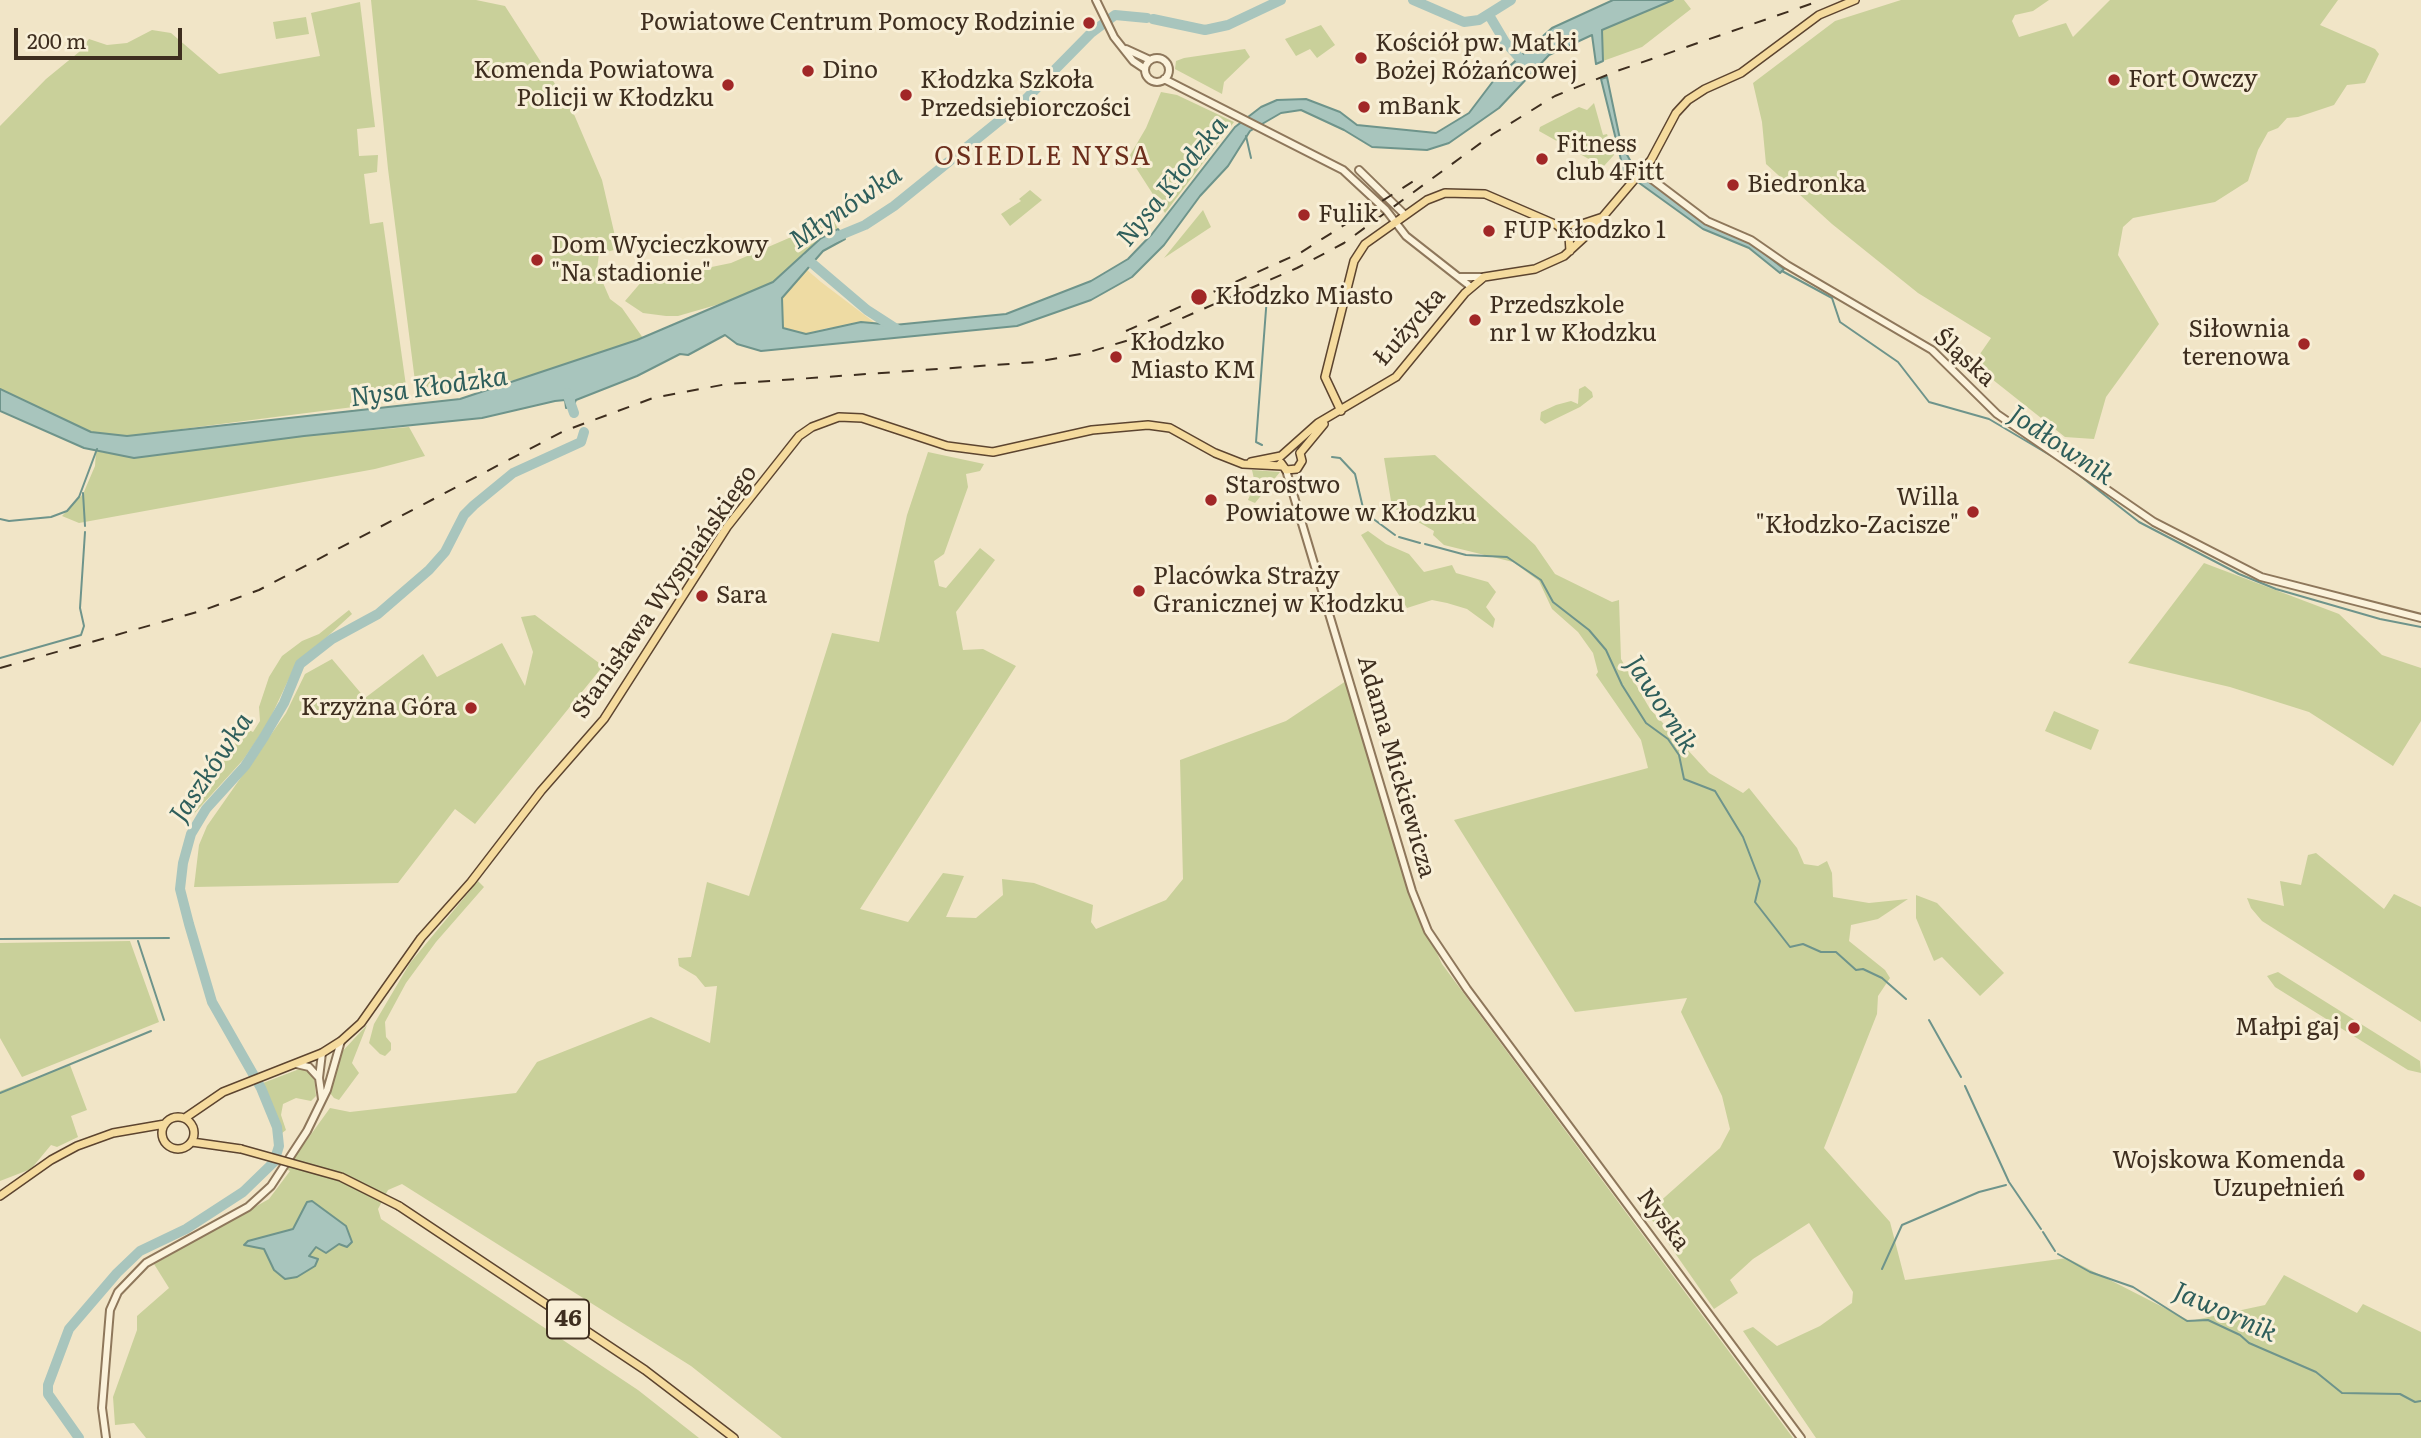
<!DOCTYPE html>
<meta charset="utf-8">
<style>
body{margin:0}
#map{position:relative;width:2421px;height:1438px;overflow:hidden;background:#f1e5c7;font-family:Literata,serif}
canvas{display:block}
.scale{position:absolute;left:14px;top:28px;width:168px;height:32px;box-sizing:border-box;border:4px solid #3e2e1f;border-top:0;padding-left:9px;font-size:21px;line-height:24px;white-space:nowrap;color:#3e2e1f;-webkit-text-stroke:5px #f8efd7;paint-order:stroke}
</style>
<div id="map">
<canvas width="2421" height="1438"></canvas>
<div class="scale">200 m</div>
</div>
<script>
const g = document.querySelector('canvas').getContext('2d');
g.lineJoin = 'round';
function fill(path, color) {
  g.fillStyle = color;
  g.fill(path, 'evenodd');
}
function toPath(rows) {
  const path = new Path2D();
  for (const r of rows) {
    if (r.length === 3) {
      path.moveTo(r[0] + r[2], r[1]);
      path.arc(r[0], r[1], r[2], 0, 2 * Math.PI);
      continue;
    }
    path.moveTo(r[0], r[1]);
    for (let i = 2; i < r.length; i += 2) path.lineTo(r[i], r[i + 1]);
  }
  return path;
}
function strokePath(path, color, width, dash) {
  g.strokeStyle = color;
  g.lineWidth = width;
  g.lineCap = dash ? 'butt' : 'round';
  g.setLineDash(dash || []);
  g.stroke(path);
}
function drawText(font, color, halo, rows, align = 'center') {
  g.font = font + ' Literata,serif';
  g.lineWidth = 6;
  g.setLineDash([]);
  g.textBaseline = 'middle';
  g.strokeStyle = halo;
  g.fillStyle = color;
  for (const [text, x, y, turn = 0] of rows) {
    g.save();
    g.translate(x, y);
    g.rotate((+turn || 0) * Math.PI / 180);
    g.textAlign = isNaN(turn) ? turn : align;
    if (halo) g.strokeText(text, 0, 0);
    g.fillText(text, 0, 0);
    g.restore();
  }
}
fill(toPath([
 [371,0,476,0,505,6,573,112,602,180,618,249,599,254,597,269,610,299,622,308,643,338,520,379,417,397,388,169],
 [1673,0,1684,0,1691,9,1642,47,1603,61,1602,30],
 [1901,0,2049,0,2033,11,2015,15,2012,21,2019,37,2066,23,2073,37,2110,0,2338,0,2320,25,2375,49,2379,54,2365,83,2347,85,2334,105,2298,117,2287,118,2278,128,2268,132,2258,150,2248,181,2215,202,2133,218,2123,227,2118,255,2159,324,2106,397,2094,439,2065,437,1973,364,1991,338,1918,293,1832,224,1766,164,1762,122,1753,83,1835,21],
 [360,2,375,127,357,129,359,156,378,155,377,172,364,174,370,224,383,222,408,400,127,436,91,432,0,389,0,126,46,79,79,52,89,39,107,45,127,43,152,30,171,33,219,74,320,56,311,13],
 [306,17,309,34,276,39,273,22],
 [1321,25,1335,45,1317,58,1310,49,1296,56,1285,39],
 [1245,49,1250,57,1224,82,1222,94,1175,69,1176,61,1184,58],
 [1161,92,1177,95,1234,122,1165,213,1129,157,1146,128],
 [1594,103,1603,135,1607,134,1614,155,1603,167,1539,131,1540,127,1579,107,1587,110],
 [1030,190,1042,200,1010,226,1001,214,1021,201,1019,199],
 [1203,210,1211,227,1164,258],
 [833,219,838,229,820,239,773,282,723,303,678,316,666,316,643,313,625,301,649,273,668,276,731,263],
 [1585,386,1592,392,1593,397,1580,407,1545,424,1540,420,1541,412,1556,405,1571,401,1578,404,1579,389],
 [409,427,425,456,375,469,79,523,62,516,83,494,95,466,96,451,134,458,304,436],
 [928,452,984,464,980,471,966,474,968,487,944,554,934,561,939,586,946,588,980,548,995,560,956,612,963,650,983,649,1016,666,860,909,908,922,943,873,964,876,946,917,976,918,1003,895,1002,879,1034,883,1093,905,1091,922,1096,929,1166,900,1183,879,1180,760,1286,721,1346,681,1413,903,1442,964,1793,1438,782,1438,691,1366,402,1184,388,1190,378,1209,381,1219,638,1390,699,1438,146,1438,134,1423,115,1425,113,1397,137,1330,137,1316,169,1288,154,1264,269,1199,290,1171,286,1169,330,1108,350,1112,516,1093,537,1062,651,1017,710,1043,717,986,705,987,696,976,679,966,678,958,691,957,707,882,749,896,832,633,879,642,907,515],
 [1435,455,1535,545,1555,574,1612,602,1619,600,1621,659,1650,709,1709,773,1743,793,1749,788,1797,848,1804,864,1818,866,1827,861,1832,873,1833,897,1869,903,1908,899,1878,919,1851,925,1849,941,1885,970,1890,978,1878,996,1877,1014,1824,1148,1890,1222,1905,1280,2067,1258,2190,1321,2265,1305,2284,1275,2357,1313,2363,1304,2421,1332,2421,1438,1816,1438,1743,1331,1753,1327,1777,1346,1820,1326,1852,1303,1853,1292,1809,1223,1753,1259,1730,1280,1738,1293,1714,1309,1647,1213,1720,1148,1730,1129,1722,1096,1681,1012,1687,998,1575,1012,1454,820,1648,768,1641,740,1596,675,1598,672,1593,653,1578,632,1552,609,1539,581,1513,562,1444,545,1433,535,1434,531,1392,507,1384,458],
 [1252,470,1280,472,1255,503,1248,500,1255,483],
 [1368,531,1386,544,1409,554,1424,572,1452,565,1456,573,1488,582,1496,592,1486,607,1495,619,1493,628,1467,609,1447,603,1432,600,1407,608,1361,535],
 [2204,563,2339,614,2382,655,2421,668,2421,721,2393,766,2309,712,2230,687,2128,663],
 [349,610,352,614,295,666,267,725,243,760,192,816,195,797,207,771,231,740,230,733,239,725,253,732,260,721,259,707,269,677,282,656,302,641,319,634],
 [535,615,603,666,475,824,455,809,398,883,194,887,199,845,207,826,286,713,305,674,332,659,365,698,423,654,437,677,502,643,525,686,533,652,521,617],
 [2054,711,2099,730,2091,750,2045,731],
 [2316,853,2384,909,2394,894,2421,907,2421,1022,2262,921,2251,908,2247,898,2284,906,2280,881,2301,885,2308,855],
 [478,881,484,887,436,942,406,983,385,1022,386,1037,391,1043,391,1050,385,1056,380,1054,369,1043,374,1024,410,963],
 [1916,895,1937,903,2004,973,1980,996,1942,957,1934,961,1916,918],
 [130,941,159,1022,22,1077,0,1038,0,943],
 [2278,972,2420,1061,2421,1073,2408,1070,2275,987,2267,976],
 [367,1025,352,1063,359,1073,339,1100,334,1098,330,1093,338,1056],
 [70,1065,87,1110,71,1116,78,1137,57,1147,51,1145,31,1169,0,1181,0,1091],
 [302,1068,314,1076,316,1096,311,1101,296,1098,283,1104,281,1115,286,1130,282,1133,263,1083]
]), '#c9d09a');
fill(toPath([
 [806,269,821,282,875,323,827,328,806,334,783,328,782,298]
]), '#eedba3');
const water = toPath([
 [1613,0,1673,0,1602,30,1603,61,1596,64,1592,35,1549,55,1499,108,1449,143,1427,150,1372,147,1344,130,1301,110,1281,113,1250,131,1228,166,1200,196,1164,245,1132,277,1091,300,1017,326,761,351,737,344,725,335,688,355,680,354,637,376,576,400,574,405,566,408,565,400,555,401,482,418,304,436,134,458,84,448,0,411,0,389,91,432,127,436,460,399,637,340,773,282,820,239,838,229,845,239,823,251,782,298,783,328,806,334,861,322,894,325,1006,314,1091,281,1128,259,1152,234,1235,127,1261,107,1277,100,1306,99,1340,112,1357,125,1436,133,1469,113,1494,80,1552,28,1613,0],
 [1607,77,1621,144,1636,171,1707,224,1750,242,1784,269,1780,273,1749,248,1703,229,1624,172,1601,79,1607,77],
 [312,1201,346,1226,352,1242,347,1247,339,1244,326,1253,316,1247,309,1256,318,1259,315,1266,297,1277,285,1279,274,1270,264,1249,244,1245,248,1241,293,1229,307,1202,312,1201]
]);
fill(water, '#a8c5bd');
strokePath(water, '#6e948b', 2);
strokePath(toPath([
 [1246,136,1251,158],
 [1782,271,1832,298,1840,322,1898,362,1929,402,1989,419,2065,464],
 [1262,445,1256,442,1267,296],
 [1332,457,1340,458,1355,474,1364,512,1395,535],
 [2070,468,2139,522,2239,574,2276,589,2380,619,2421,627],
 [83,493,85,526],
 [0,519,9,521,51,517,67,511,79,497,97,449],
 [1399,537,1420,543],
 [1425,544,1466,555,1507,557,1541,580,1553,602,1589,630,1606,650,1622,685,1646,723,1668,739,1679,755,1684,779,1715,791,1743,837,1760,881,1755,902,1790,947,1803,944,1821,952,1836,952,1856,970,1863,969,1882,978,1906,999],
 [0,658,81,635,84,626,80,608,85,532],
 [0,939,169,938],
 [138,941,164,1020],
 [1929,1020,1961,1077],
 [1965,1086,2009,1182,2041,1229],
 [0,1093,151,1031],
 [2043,1232,2055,1251],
 [2058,1254,2090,1272,2133,1287,2187,1321,2208,1320,2240,1335,2249,1343,2316,1372,2342,1393,2400,1394,2415,1402,2421,1401],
 [1882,1269,1902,1225,1979,1192,2006,1185]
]), '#6e948b', 2);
strokePath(toPath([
 [1413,0,1464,22,1479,20,1511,0],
 [1489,15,1505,42,1525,64],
 [1153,19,1205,30,1228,25,1281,0],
 [831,239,865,225,894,206,1025,100,1091,33,1115,15,1147,18],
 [807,259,867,310,898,330],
 [567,393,574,413],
 [79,1438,48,1394,48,1385,69,1329,117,1273,140,1251,186,1229,243,1192,274,1162,279,1146,277,1127,261,1088,212,1002,189,924,180,889,183,863,191,834,206,809,245,766,264,737,284,703,300,664,332,639,378,614,429,570,445,552,464,515,474,505,513,473,581,442,584,432]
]), '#a8c5bd', 10);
const minor = toPath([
 [1096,0,1114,37,1133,61,1145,69],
 [1126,49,1150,60],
 [1157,70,12],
 [1164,79,1343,170,1386,210,1406,236,1471,287],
 [1359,170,1405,215],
 [1641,171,1707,221,1751,240,1787,265,1932,350,1997,414,2154,522,2261,577,2421,618],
 [1459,277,1483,277],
 [1286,470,1412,891,1428,931,1467,989,1801,1438],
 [296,1064,309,1067,319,1078],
 [322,1099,319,1078,322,1053],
 [106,1438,102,1408,109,1322,110,1310,118,1292,146,1263,248,1207,271,1186,307,1131,327,1090,341,1041]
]);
const major = toPath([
 [1558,226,1569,236,1570,251],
 [1341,411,1325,377,1354,261,1365,244,1427,200,1445,193,1485,194,1557,225,1582,224,1603,217],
 [1300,453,1324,424],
 [1251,462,1281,456,1318,423,1396,377,1465,293,1484,277,1535,269,1564,256,1589,233,1651,160,1676,113,1688,100,1705,89,1741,73,1819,15,1855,0],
 [1281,463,1286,470,1297,469,1302,461,1300,453],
 [178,1133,16],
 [185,1118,223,1092,322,1053,341,1041,361,1023,421,938,471,882,541,791,604,719,727,527,799,436,812,427,839,417,862,418,947,446,993,452,1092,430,1148,425,1170,428,1215,453,1243,464,1282,466],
 [192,1142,241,1149],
 [0,1196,51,1160,77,1146,113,1133,165,1124],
 [399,1206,645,1370,734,1438]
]);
strokePath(minor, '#8e775b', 10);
strokePath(major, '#5c442f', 10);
strokePath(minor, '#fbf2db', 6);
strokePath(major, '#f5db9e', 7);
strokePath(toPath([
 [1126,331,1300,253,1420,177],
 [0,668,204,610,259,590,564,431,653,398,727,384,1036,362,1086,353,1139,337,1297,268,1344,243,1493,134,1555,96,1617,71,1822,0]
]), '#3e2e1f', 2, [12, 12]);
const majorBridge = toPath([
 [241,1149,341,1177,399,1206]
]);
strokePath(majorBridge, '#5c442f', 10, []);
strokePath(majorBridge, '#f5db9e', 7);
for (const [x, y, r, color] of [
 [1089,23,7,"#a12727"],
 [1361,58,7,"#a12727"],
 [808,71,7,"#a12727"],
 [2114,80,7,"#a12727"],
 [728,85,7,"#a12727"],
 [906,95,7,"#a12727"],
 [1364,107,7,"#a12727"],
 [1542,159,7,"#a12727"],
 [1733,185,7,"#a12727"],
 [1304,215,7,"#a12727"],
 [1489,231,7,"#a12727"],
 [537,260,7,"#a12727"],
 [1199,297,9,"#a12727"],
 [1475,320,7,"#a12727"],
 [2304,344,7,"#a12727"],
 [1116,357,7,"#a12727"],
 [1211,500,7,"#a12727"],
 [1973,512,7,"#a12727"],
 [1139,591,7,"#a12727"],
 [702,596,7,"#a12727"],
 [471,708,7,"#a12727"],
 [2354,1028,7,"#a12727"],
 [2359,1175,7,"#a12727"]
]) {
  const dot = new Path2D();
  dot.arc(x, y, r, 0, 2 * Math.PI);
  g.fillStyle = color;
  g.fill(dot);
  strokePath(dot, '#f8efd7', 2.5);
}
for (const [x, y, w] of [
 [568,1319,42]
]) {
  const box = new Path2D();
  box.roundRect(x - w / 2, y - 19.5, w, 39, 5);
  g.fillStyle = '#f8efd7';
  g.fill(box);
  strokePath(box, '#3e2e1f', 2);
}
drawText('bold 23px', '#3e2e1f', null, [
 ["46",568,1319]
]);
drawText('24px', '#3e2e1f', '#f8efd7', [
 ["Powiatowe Centrum Pomocy Rodzinie",1075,23,"right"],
 ["Kościół pw. Matki",1375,44],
 ["Bożej Różańcowej",1375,72],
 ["Komenda Powiatowa",714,71,"right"],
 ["Policji w Kłodzku",714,99,"right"],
 ["Dino",822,71],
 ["Fort Owczy",2128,80],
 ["Kłodzka Szkoła",920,81],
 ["Przedsiębiorczości",920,109],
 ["mBank",1378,107],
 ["Fitness",1556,145],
 ["club 4Fitt",1556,173],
 ["Biedronka",1747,185],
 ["Fulik",1318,215],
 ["FUP Kłodzko 1",1503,231],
 ["Dom Wycieczkowy",551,246],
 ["\"Na stadionie\"",551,274],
 ["Kłodzko Miasto",1215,297],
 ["Przedszkole",1489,306],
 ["nr 1 w Kłodzku",1489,334],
 ["Siłownia",2290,330,"right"],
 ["terenowa",2290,358,"right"],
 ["Kłodzko",1130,343],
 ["Miasto KM",1130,371],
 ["Starostwo",1225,486],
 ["Powiatowe w Kłodzku",1225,514],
 ["Willa",1959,498,"right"],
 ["\"Kłodzko-Zacisze\"",1959,526,"right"],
 ["Placówka Straży",1153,577],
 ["Granicznej w Kłodzku",1153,605],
 ["Sara",716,596],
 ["Krzyżna Góra",457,708,"right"],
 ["Małpi gaj",2340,1028,"right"],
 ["Wojskowa Komenda",2345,1161,"right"],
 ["Uzupełnień",2345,1189,"right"]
], 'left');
drawText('24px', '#3e2e1f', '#f8efd7', [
 ["Łużycka",1410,327,-49],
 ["Śląska",1964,358,42],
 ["Stanisława Wyspiańskiego",665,592,-55],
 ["Adama Mickiewicza",1396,767,74],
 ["Nyska",1663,1220,53]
]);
g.letterSpacing = '2px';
drawText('26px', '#6d2e1c', '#f8efd7', [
 ["OSIEDLE NYSA",1043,157]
]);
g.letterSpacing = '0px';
drawText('italic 26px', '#2e5e5b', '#f8efd7', [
 ["Nysa Kłodzka",1173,182,-51],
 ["Młynówka",846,208,-34],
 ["Nysa Kłodzka",429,388,-8],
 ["Jodłownik",2061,446,34],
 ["Jawornik",1661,705,57],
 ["Jaszkówka",212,768,-56],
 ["Jawornik",2225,1313,24]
]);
</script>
